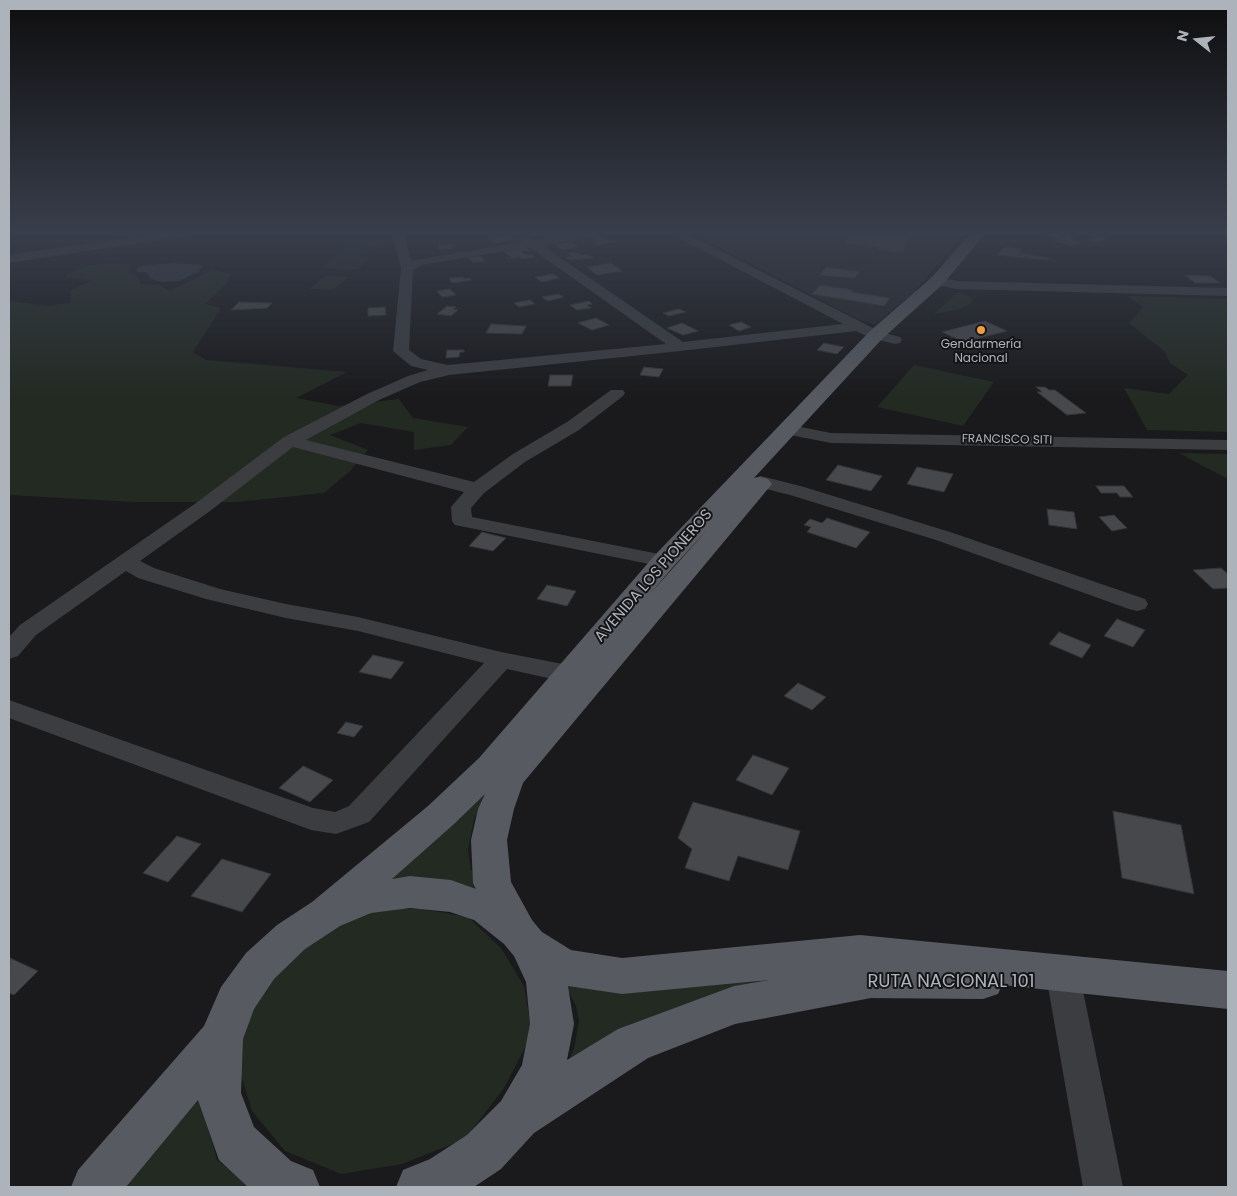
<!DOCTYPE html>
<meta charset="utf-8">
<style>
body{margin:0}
#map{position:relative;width:1237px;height:1196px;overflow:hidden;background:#1a1a1c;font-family:Poppins,sans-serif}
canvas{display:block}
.frame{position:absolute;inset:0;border:10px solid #adb3bb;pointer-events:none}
.north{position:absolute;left:1172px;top:15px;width:50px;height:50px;-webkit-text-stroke:4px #151517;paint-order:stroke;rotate:286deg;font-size:14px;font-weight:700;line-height:20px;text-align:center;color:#adb3bb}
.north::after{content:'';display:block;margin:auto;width:18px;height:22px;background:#adb3bb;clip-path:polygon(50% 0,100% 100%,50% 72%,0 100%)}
</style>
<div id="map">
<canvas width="1237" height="1196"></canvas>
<div class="frame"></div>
<div class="north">N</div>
</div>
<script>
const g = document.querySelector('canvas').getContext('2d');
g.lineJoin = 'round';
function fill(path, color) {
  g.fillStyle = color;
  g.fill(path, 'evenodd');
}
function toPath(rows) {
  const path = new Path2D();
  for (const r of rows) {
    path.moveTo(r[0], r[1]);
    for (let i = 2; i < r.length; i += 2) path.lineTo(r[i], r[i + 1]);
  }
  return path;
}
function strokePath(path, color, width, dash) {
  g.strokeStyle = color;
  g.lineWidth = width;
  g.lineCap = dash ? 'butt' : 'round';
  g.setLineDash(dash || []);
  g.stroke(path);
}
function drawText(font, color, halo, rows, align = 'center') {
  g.font = font + ' Poppins,sans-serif';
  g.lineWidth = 4;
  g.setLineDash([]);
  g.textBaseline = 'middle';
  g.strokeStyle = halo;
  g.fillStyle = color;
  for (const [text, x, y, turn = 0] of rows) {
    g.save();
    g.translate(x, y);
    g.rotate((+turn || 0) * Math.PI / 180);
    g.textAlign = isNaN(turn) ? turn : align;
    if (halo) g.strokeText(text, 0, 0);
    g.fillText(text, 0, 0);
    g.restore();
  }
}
fill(toPath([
 [692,233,964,233,914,292,875,325,859,320]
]), '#262629');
fill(toPath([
 [354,240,382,241,367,255,347,254,371,256,357,270,322,268],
 [853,253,881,256,871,269,842,265],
 [114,263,132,265,128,270,138,276,141,284,158,285,170,291,212,270,231,273,227,283,205,304,221,308,193,352,206,360,347,372,296,398,339,406,399,399,413,418,468,427,451,445,414,450,414,432,361,423,330,435,368,450,350,471,324,493,237,502,133,502,9,495,9,301,47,306,71,303,71,290,91,281,65,277,69,273,89,265],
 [326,275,349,277,333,290,309,289],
 [958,292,969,296,972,300,970,304,960,309,934,314],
 [1127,296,1228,299,1228,432,1147,430,1124,388,1169,394,1188,375,1170,363,1165,352,1129,323,1143,307],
 [914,365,994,382,963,426,877,407],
 [1179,453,1228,454,1228,479,1205,467],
 [499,773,474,819,468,849,471,870,485,893,381,884],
 [371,909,422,909,468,917,501,948,524,986,532,1034,504,1088,465,1139,402,1164,341,1174,285,1151,252,1111,237,1062,250,1013,278,964,322,933],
 [814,972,630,1024,562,1074,574,1049,579,1021,576,1006,565,984],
 [199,1092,217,1160,252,1187,120,1187]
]), '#222a22');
fill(toPath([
 [173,263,203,265,198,272,179,281,161,282,151,279,146,272,138,272,136,270,141,266]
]), '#303b40');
const building = toPath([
 [834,233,885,234,910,233,903,253,878,250,879,247,844,244,848,235,834,233],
 [1040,233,1059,233,1075,238,1070,239,1082,243,1071,246,1054,241,1061,239,1040,233],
 [507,235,514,240,494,243,488,238,507,235],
 [602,236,613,242,597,245,592,242,597,241,592,238,602,236],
 [1099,236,1108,238,1097,242,1087,240,1099,236],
 [571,242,578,247,562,250,555,244,571,242],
 [439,244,453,244,452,249,438,249,439,244],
 [1004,247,1022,249,1019,253,1050,258,1048,260,997,255,1004,247],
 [526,248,529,250,521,252,525,255,530,254,535,257,523,259,519,257,508,259,506,258,511,257,504,252,526,248],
 [576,252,582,255,587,254,594,258,570,260,565,257,572,256,567,253,576,252],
 [480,256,485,260,482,261,484,262,473,262,468,258,480,256],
 [611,263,622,271,597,275,587,267,611,263],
 [827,267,860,272,854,278,819,275,827,267],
 [553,274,559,278,542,282,535,277,553,274],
 [1185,275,1210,276,1220,283,1195,283,1185,275],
 [463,277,464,279,470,278,472,280,452,283,449,278,463,277],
 [820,285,853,290,851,292,890,298,884,306,812,294,820,285],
 [450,289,456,295,442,297,437,291,450,289],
 [558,294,564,297,548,301,542,297,558,294],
 [530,300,535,304,519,307,514,303,530,300],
 [589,301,592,304,587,305,591,308,577,310,570,305,589,301],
 [239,302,272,303,267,308,231,310,239,302],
 [447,306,456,307,453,309,458,310,451,316,437,314,447,306],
 [385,307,386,315,368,316,368,308,385,307],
 [679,309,686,312,669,316,663,313,679,309],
 [596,318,609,325,592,330,578,323,596,318],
 [985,321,1007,331,964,342,942,332,985,321],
 [741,322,751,327,739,331,729,325,741,322],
 [682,323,698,331,683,335,667,328,682,323],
 [491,324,526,326,522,334,486,333,491,324],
 [824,343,844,347,837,354,817,350,824,343],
 [447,350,464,350,464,352,460,352,459,357,446,358,447,350],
 [644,367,663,369,659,377,640,375,644,367],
 [550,375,573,375,571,386,548,386,550,375],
 [1036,387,1045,387,1049,390,1055,390,1086,413,1067,415,1037,392,1042,392,1036,387],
 [838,465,882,476,871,491,826,480,838,465],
 [917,467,953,474,944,492,907,484,917,467],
 [1096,486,1124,486,1133,497,1120,497,1117,493,1101,493,1096,486],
 [1047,509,1074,512,1077,529,1049,525,1047,509],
 [1114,515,1127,528,1112,531,1099,517,1114,515],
 [827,518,870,532,856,548,807,532,811,527,804,525,810,519,822,523,827,518],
 [482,532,506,538,493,551,469,546,482,532],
 [1221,568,1228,574,1228,588,1213,589,1193,570,1221,568],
 [547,585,576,591,567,606,537,599,547,585],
 [1117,619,1145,630,1133,647,1104,636,1117,619],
 [1059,632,1091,645,1082,658,1049,644,1059,632],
 [373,655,404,662,391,679,359,672,373,655],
 [798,683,826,697,812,710,784,696,798,683],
 [346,722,363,726,354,737,337,733,346,722],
 [753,755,789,768,772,795,736,780,753,755],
 [303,766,333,780,310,802,279,788,303,766],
 [693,802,800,831,788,870,738,856,729,881,685,868,692,849,678,838,693,802],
 [1113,811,1181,825,1194,894,1122,878,1113,811],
 [177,836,201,844,168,882,143,873,177,836],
 [222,859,271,874,242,912,191,896,222,859],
 [10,958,38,971,14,995,9,993,10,958]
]);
fill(building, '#47484c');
strokePath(building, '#343538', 1);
fill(toPath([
 [161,233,192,233,186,236,9,263,9,255,161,233],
 [392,233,404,233,411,261,521,242,519,239,525,235,534,240,572,233,601,233,595,236,542,245,683,342,843,324,670,233,685,233,881,332,900,337,902,340,900,343,895,344,871,338,856,331,680,351,449,375,420,382,379,400,306,440,474,482,513,454,567,422,611,390,623,390,625,393,623,396,579,430,525,462,484,493,471,508,472,517,664,555,672,556,675,561,672,566,664,567,455,525,452,521,451,507,464,492,293,447,210,511,140,561,154,568,220,589,286,604,358,617,501,652,568,665,593,672,596,678,593,684,584,686,507,669,369,822,336,834,311,830,9,718,9,700,313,808,335,812,349,806,484,663,358,631,286,618,206,599,138,578,126,571,36,635,18,656,9,659,9,637,20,625,196,503,284,437,367,394,408,376,428,370,411,366,393,351,401,268,392,233],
 [529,247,666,344,448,365,421,359,409,350,413,270,421,265,529,247],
 [937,277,957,281,1228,288,1228,296,957,289,932,284,930,281,932,278,937,277],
 [786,424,831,433,1228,440,1228,450,831,443,780,433,777,429,780,425,786,424],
 [761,476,804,487,950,532,1145,599,1148,604,1145,609,1137,611,1129,609,936,540,790,495,754,486,751,482,754,478,761,476],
 [1064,966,1076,970,1081,981,1123,1187,1083,1187,1047,981,1052,970,1064,966]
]), '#3b3d41');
fill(toPath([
 [971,233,986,233,943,284,882,339,754,478,760,477,768,479,772,484,523,783,514,809,507,840,511,882,532,920,542,932,571,950,622,958,860,935,1228,971,1228,1009,1002,985,998,994,983,999,871,998,735,1024,648,1058,534,1133,501,1169,474,1187,396,1187,403,1170,430,1159,467,1135,501,1101,522,1065,530,1024,526,982,514,956,504,944,474,920,450,912,410,908,371,913,340,926,305,949,274,979,254,1009,243,1039,241,1093,254,1127,291,1161,313,1170,320,1187,248,1187,219,1160,198,1100,126,1187,71,1187,78,1170,204,1026,221,987,246,953,277,925,312,902,428,806,479,758,655,555,870,331,931,278,971,233],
 [708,529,649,595,673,567,708,529],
 [485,794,478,809,471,840,473,883,476,889,451,880,410,876,392,879,454,824,485,794],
 [769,980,734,986,618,1029,567,1060,574,1024,568,986,622,994,769,980]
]), '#575a60');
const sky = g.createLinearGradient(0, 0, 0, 401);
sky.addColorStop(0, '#0e0e0f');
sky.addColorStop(0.58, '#383e4b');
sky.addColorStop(1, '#383e4b00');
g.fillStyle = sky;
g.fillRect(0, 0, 1237, 401);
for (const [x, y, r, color] of [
 [981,330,5,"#ef9f3f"]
]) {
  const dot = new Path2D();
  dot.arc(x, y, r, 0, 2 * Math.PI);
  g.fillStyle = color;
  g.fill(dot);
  strokePath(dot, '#151517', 2);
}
drawText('12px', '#adb3bb', '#151517', [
 ["Gendarmería",981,345],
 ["Nacional",981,359]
]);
drawText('12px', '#adb3bb', '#151517', [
 ["FRANCISCO SITI",1007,440,1]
]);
drawText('15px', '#adb3bb', '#151517', [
 ["AVENIDA LOS PIONEROS",654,576,-49]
]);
drawText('18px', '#adb3bb', '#151517', [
 ["RUTA NACIONAL 101",951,982]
]);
</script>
